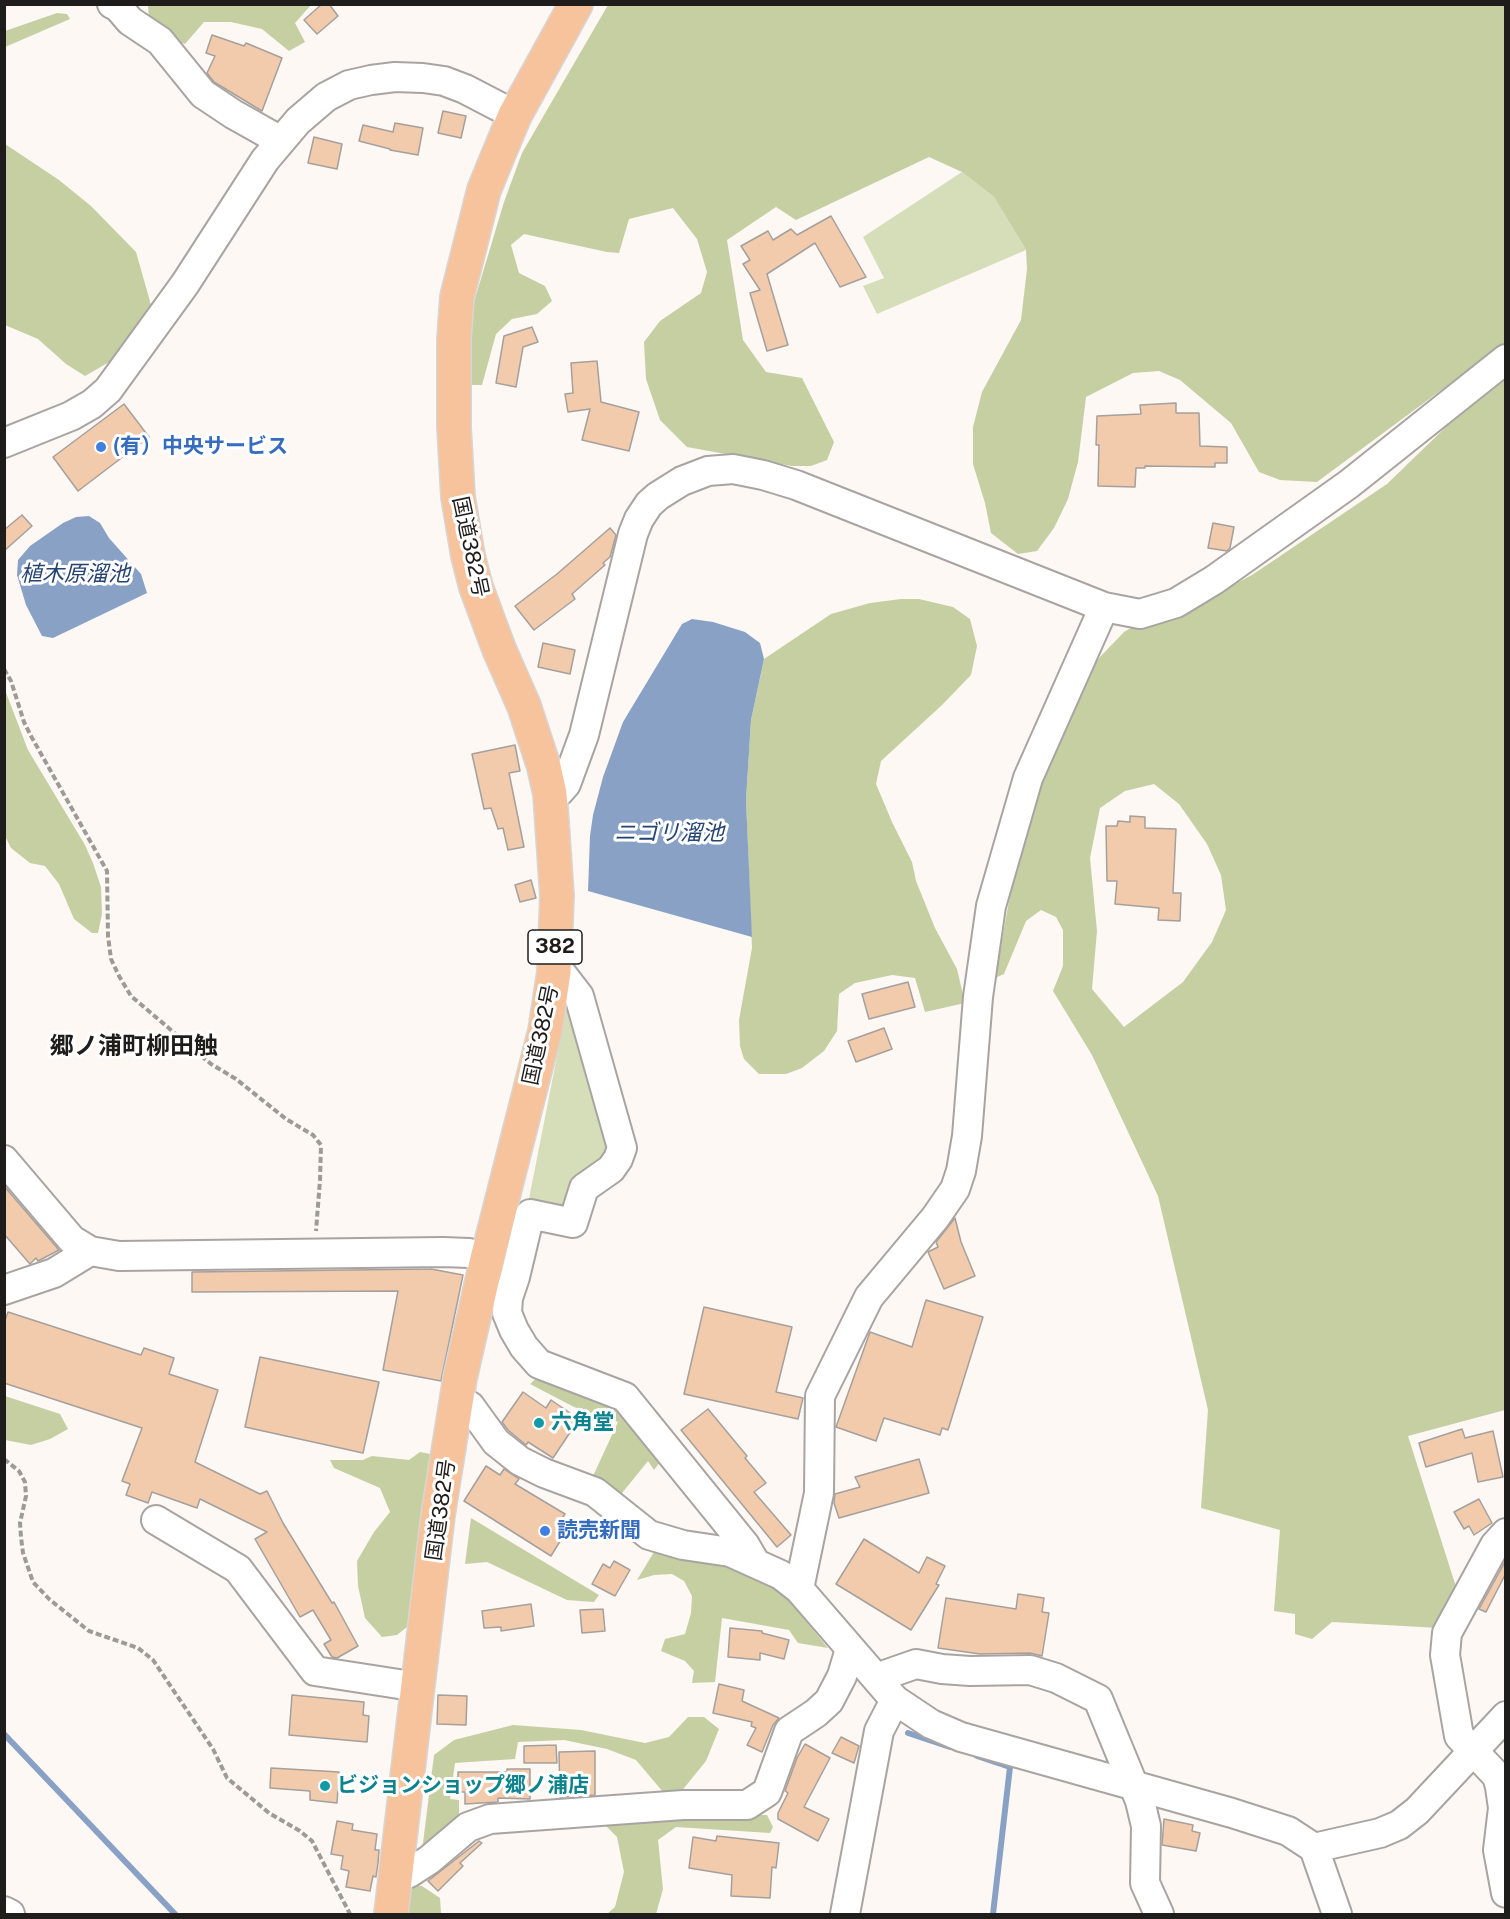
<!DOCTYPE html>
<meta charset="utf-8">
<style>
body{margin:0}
#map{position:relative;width:1510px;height:1919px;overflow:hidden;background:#fdf8f4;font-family:"Public Sans",sans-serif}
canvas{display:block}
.frame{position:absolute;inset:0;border:6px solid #1f1d1c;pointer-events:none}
</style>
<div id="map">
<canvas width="1510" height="1919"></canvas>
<div class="frame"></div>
</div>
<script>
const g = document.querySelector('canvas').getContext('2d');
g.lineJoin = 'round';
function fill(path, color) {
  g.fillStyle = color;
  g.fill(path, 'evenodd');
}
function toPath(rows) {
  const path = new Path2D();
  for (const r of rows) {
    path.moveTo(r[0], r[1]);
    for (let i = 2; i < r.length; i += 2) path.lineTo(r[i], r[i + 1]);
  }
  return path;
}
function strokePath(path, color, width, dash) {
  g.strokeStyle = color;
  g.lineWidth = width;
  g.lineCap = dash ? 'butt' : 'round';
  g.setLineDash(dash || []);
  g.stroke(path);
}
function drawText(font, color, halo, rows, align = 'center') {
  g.font = font + ' "Public Sans","Noto Sans JP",sans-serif';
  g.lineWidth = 6;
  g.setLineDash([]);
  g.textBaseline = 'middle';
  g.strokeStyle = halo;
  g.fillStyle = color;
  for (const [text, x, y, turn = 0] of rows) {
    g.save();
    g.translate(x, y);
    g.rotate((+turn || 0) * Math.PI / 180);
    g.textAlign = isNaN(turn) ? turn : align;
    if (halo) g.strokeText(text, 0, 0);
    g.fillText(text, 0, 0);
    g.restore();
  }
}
fill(toPath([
 [962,172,994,197,1026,250,877,314,863,286,884,278,863,237],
 [568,1000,589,1086,607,1131,606,1152,589,1175,567,1215,528,1204]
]), '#d5deb8');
fill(toPath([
 [148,5,311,5,295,23,305,42,289,51,262,29,231,22,204,22,185,44,160,34,149,22],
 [608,5,1505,5,1505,345,1490,354,1317,482,1280,480,1259,472,1231,423,1180,380,1159,371,1133,373,1086,397,1078,462,1068,499,1054,528,1037,551,1018,554,991,533,985,503,973,464,973,427,982,392,1021,320,1027,269,1026,250,994,197,962,172,929,157,796,220,776,207,727,240,743,340,766,372,802,378,834,442,827,460,811,466,792,466,687,447,660,420,646,379,644,342,660,321,701,293,707,272,697,239,673,208,629,219,619,253,607,252,524,234,511,245,519,273,545,286,552,301,537,314,512,319,496,334,482,385,469,385,471,312,504,202,522,153],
 [57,13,67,14,70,19,5,47,5,31],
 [5,144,59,180,91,206,136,252,151,305,111,361,85,376,66,364,38,339,5,325],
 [1505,380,1505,1410,1408,1436,1457,1590,1439,1628,1332,1622,1312,1639,1295,1634,1295,1614,1274,1611,1280,1530,1201,1508,1208,1410,1158,1196,1092,1055,1053,991,1063,966,1063,930,1056,917,1041,910,1026,921,1004,974,995,978,1025,813,1080,685,1100,657,1124,632,1143,621,1187,609,1252,575,1387,484,1447,426],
 [1154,784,1179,804,1207,844,1221,875,1226,910,1212,942,1183,982,1124,1027,1092,989,1097,931,1090,858,1100,808,1125,791],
 [901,599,919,599,953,607,970,619,977,646,971,675,942,705,881,761,876,784,892,822,912,862,916,881,935,928,957,969,965,1003,925,1012,915,978,892,975,855,983,839,994,837,1031,824,1051,802,1068,786,1074,759,1074,744,1059,740,1046,739,1020,752,948,746,800,751,720,764,659,831,614,870,603],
 [5,690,28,750,85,845,93,863,101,887,102,914,98,933,92,933,74,919,59,884,45,866,30,863,11,848,5,836],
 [541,1374,621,1404,663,1458,654,1470,648,1461,618,1498,593,1476,618,1422,574,1407,530,1384],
 [5,1396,60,1414,68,1429,50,1439,31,1445,5,1440],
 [420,1452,430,1454,407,1627,397,1635,382,1637,365,1618,358,1586,357,1561,374,1532,390,1512,380,1488,334,1468,330,1460,363,1460,372,1456,409,1460],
 [471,1518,599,1595,594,1602,567,1600,487,1562,465,1564],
 [654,1552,701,1556,756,1572,791,1603,828,1648,798,1643,789,1630,722,1618,715,1682,692,1683,694,1671,685,1661,661,1651,665,1639,685,1634,691,1613,692,1596,684,1581,672,1574,654,1575,637,1580],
 [688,1717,704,1717,719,1729,706,1761,680,1793,663,1792,636,1760,607,1749,564,1740,518,1742,515,1759,455,1763,450,1799,459,1800,459,1825,422,1851,434,1755,454,1740,513,1725,581,1730,645,1743,669,1737],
 [738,1815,767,1815,773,1827,770,1833,676,1827,658,1840,663,1889,656,1914,607,1914,615,1907,624,1872,617,1837,601,1821],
 [410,1884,422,1886,440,1898,441,1914,408,1914]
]), '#c5cfa2');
fill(toPath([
 [89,516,100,523,109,538,141,574,147,593,53,638,42,636,26,605,17,575,18,560,30,546,63,523,76,517],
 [692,619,713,622,745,632,760,643,764,659,751,720,746,800,752,937,588,891,590,836,593,815,603,777,623,722,682,624]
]), '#89a1c5');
strokePath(toPath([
 [908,1733,950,1747],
 [4,1734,175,1914],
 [977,1756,1010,1767,993,1914]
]), '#89a1c5', 6);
const building = toPath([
 [322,4,329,4,338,16,317,34,304,20,322,4],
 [212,35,244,46,246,43,282,58,262,111,214,82,207,73,215,56,206,53,212,35],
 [443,111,466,116,461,138,438,133,443,111],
 [395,123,423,128,418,155,390,150,390,149,359,141,363,125,393,132,395,123],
 [314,137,342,144,337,169,308,163,314,137],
 [831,216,866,277,840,287,815,243,767,274,788,345,767,351,750,293,760,290,743,264,750,260,741,246,768,231,773,240,791,229,797,235,831,216],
 [532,327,538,342,523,347,516,387,496,383,504,336,532,327],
 [597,361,601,402,639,412,629,451,582,440,590,409,568,412,565,394,573,393,571,363,597,361],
 [1176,403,1176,413,1199,413,1200,446,1227,447,1227,463,1215,463,1215,467,1145,466,1145,468,1136,468,1135,487,1098,486,1099,445,1096,445,1097,416,1141,414,1140,405,1176,403],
 [124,404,149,437,78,491,53,457,124,404],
 [22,515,32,526,4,551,4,530,22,515],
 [1213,523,1234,527,1230,548,1227,551,1208,548,1213,523],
 [610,528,616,535,610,557,603,563,605,565,572,594,575,599,534,630,515,606,557,574,610,528],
 [543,643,575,650,570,674,538,667,543,643],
 [515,745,520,771,509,773,524,847,508,850,503,828,498,829,491,808,484,809,472,754,515,745],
 [1130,816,1145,817,1145,828,1176,829,1173,893,1181,893,1180,921,1158,920,1159,908,1115,904,1117,881,1107,881,1106,826,1117,826,1118,821,1130,822,1130,816],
 [531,880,536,898,520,902,515,885,531,880],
 [908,982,915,1007,869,1019,862,994,908,982],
 [884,1028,892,1049,856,1062,848,1041,884,1028],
 [4,1186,59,1250,38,1261,36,1258,30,1264,4,1234,4,1186],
 [955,1218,961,1242,975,1276,944,1289,928,1252,938,1247,936,1242,955,1218],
 [431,1269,463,1275,441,1381,383,1370,398,1291,192,1292,192,1272,431,1269],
 [926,1300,983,1317,948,1430,942,1428,940,1435,884,1418,876,1441,836,1427,870,1332,912,1347,926,1300],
 [704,1307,792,1327,776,1392,803,1398,798,1419,684,1394,704,1307],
 [8,1312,141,1355,144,1348,174,1358,169,1374,218,1390,195,1462,260,1494,267,1491,283,1523,332,1603,334,1602,358,1646,337,1658,332,1657,324,1644,331,1640,313,1610,300,1617,255,1539,267,1532,200,1499,197,1508,152,1492,148,1503,126,1495,130,1484,122,1481,142,1428,4,1383,4,1323,8,1312],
 [260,1357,379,1382,363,1453,245,1427,260,1357],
 [523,1392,546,1408,551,1400,579,1419,553,1458,528,1442,526,1445,508,1430,502,1422,523,1392],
 [708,1409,747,1456,745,1458,766,1483,754,1492,791,1535,777,1547,681,1430,708,1409],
 [1462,1429,1465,1438,1493,1431,1503,1477,1478,1482,1472,1453,1426,1467,1419,1443,1462,1429],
 [919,1459,929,1493,839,1518,834,1503,835,1494,860,1487,855,1477,919,1459],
 [486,1466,500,1475,504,1469,519,1479,515,1484,565,1514,561,1520,570,1525,551,1556,464,1501,486,1466],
 [1479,1499,1492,1523,1474,1535,1469,1526,1464,1529,1454,1512,1479,1499],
 [864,1539,919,1573,927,1557,945,1566,936,1584,939,1585,911,1630,836,1584,864,1539],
 [1506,1560,1506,1573,1486,1612,1479,1609,1506,1560],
 [614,1561,630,1570,615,1596,592,1584,603,1564,610,1568,614,1561],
 [1018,1594,1044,1598,1042,1612,1049,1613,1042,1656,1030,1653,980,1654,938,1648,946,1598,1016,1609,1018,1594],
 [531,1604,534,1626,501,1631,501,1627,484,1628,482,1611,531,1604],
 [603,1609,605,1631,582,1633,580,1610,603,1609],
 [730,1628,762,1631,762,1633,789,1640,784,1659,760,1653,760,1660,728,1657,730,1628],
 [719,1684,744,1690,742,1701,779,1718,773,1725,762,1752,747,1745,756,1728,751,1726,752,1722,713,1713,719,1684],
 [292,1695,364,1702,363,1715,369,1716,367,1742,289,1735,292,1695],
 [438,1695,467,1696,466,1725,437,1724,438,1695],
 [841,1737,859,1746,854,1763,832,1753,841,1737],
 [805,1744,830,1758,804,1807,829,1819,818,1841,778,1819,778,1813,788,1793,785,1791,797,1758,805,1744],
 [556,1745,557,1763,524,1763,524,1746,556,1745],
 [595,1751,595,1795,560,1797,559,1752,595,1751],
 [271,1768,339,1772,337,1803,310,1800,310,1791,270,1788,271,1768],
 [507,1769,530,1769,530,1799,498,1798,498,1802,465,1804,465,1792,458,1792,458,1772,507,1772,507,1769],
 [1164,1819,1193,1825,1192,1831,1200,1833,1196,1851,1162,1845,1164,1819],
 [337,1821,353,1824,352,1830,377,1834,375,1850,379,1850,378,1863,376,1877,373,1876,370,1891,346,1887,349,1871,341,1869,343,1856,331,1854,337,1821],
 [717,1836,779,1843,776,1868,772,1867,770,1898,731,1896,732,1875,689,1868,693,1837,716,1841,717,1836],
 [479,1841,482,1843,460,1863,463,1866,438,1891,428,1881,479,1841]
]);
fill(building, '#f2cbac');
strokePath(building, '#a5a09c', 1.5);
const minor = toPath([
 [112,4,118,7,130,21,160,41,203,94,233,114,281,141],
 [4,443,71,416,92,404,108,390,185,284,265,160,298,121,326,97,349,85,371,80,395,77,423,78,444,81,465,89,515,115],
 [550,794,559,792,566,784,584,735,633,534,639,519,649,504,658,496,682,481,708,471,733,469,763,475,796,485,1104,607,1140,614,1176,603,1214,580,1349,484,1506,359],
 [554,972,562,974,579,996,622,1148,618,1159,611,1169,584,1188,573,1223,530,1214,515,1277,508,1298,507,1313,514,1330,524,1347,539,1364,625,1397,745,1545,755,1562],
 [4,1160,72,1240,90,1251,119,1256,443,1252,469,1253,487,1259],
 [4,1290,54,1273,90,1251],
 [457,1400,470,1406,496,1442,520,1461,544,1473,595,1492,649,1535,683,1545,730,1552,781,1575,799,1589,895,1700,931,1724,961,1737,1232,1813,1288,1831,1314,1848,1337,1914],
 [156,1520,238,1569,315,1671,418,1687],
 [1506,1533,1495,1545,1447,1633,1445,1655,1459,1736,1497,1776,1500,1787,1503,1808,1498,1850,1506,1893],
 [799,1589,819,1493,820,1396,869,1297,935,1218,955,1189,961,1171,967,1136,978,997,991,906,1028,778,1104,607],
 [876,1678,916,1664,942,1669,970,1671,1030,1670,1056,1678,1098,1699,1140,1801,1146,1826,1145,1883,1159,1914],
 [1314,1848,1380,1833,1399,1825,1417,1811,1506,1716],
 [396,1872,409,1873,429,1860,468,1827,490,1819,683,1805,747,1805,767,1792,789,1731,816,1713,829,1701,842,1676,850,1649],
 [4,1911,10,1914],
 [845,1914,879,1731,895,1700]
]);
const highway = toPath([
 [391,1914,438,1515,460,1378,487,1259,545,1031,554,972,557,896,550,794,544,767,524,706,499,649,476,587,468,556,458,497,454,427,454,339,457,297,484,190,497,158,515,115,576,4]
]);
strokePath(minor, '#a9a4a1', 32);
strokePath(highway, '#d7d6d6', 36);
strokePath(toPath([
 [4,669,11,681,24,722,31,736,107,871,108,936,111,959,119,976,131,996,211,1064,236,1079,286,1119,313,1135,321,1145,320,1180,316,1231],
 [4,1459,19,1471,25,1482,26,1496,20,1523,21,1537,23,1553,33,1582,49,1599,89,1631,138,1648,153,1660,213,1749,227,1778,269,1813,300,1831,312,1841,350,1914]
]), '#9d9a97', 4, [6, 3]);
strokePath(minor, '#fff', 28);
strokePath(highway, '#f7c39c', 33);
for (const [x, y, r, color] of [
 [101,447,6,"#3f7fe0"],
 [539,1423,6,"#0f9aa8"],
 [545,1531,6,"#3f7fe0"],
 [325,1786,6,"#0f9aa8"]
]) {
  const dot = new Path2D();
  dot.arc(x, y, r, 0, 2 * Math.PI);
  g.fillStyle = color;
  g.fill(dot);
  strokePath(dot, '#fff', 2);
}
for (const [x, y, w] of [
 [555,947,54]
]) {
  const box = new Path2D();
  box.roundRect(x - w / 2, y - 17, w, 34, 4.5);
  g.fillStyle = '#fff';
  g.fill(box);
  strokePath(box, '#1f1d1c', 1.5);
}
drawText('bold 20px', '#1f1d1c', null, [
 ["382",555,947]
]);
drawText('bold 21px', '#366cbe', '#fff', [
 ["(有）中央サービス",113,447],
 ["読売新聞",557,1531]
], 'left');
drawText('21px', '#1f1d1c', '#fff', [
 ["国道382号",470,547,78],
 ["国道382号",541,1035,-78],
 ["国道382号",441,1510,-82]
]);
drawText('bold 21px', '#0d838f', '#fff', [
 ["六角堂",551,1423],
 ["ビジョンショップ郷ノ浦店",337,1786]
], 'left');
drawText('italic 22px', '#254373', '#fff', [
 ["植木原溜池",75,574],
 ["ニゴリ溜池",669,833]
]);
drawText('bold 24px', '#1f1d1c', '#fff', [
 ["郷ノ浦町柳田触",134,1047]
]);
</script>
